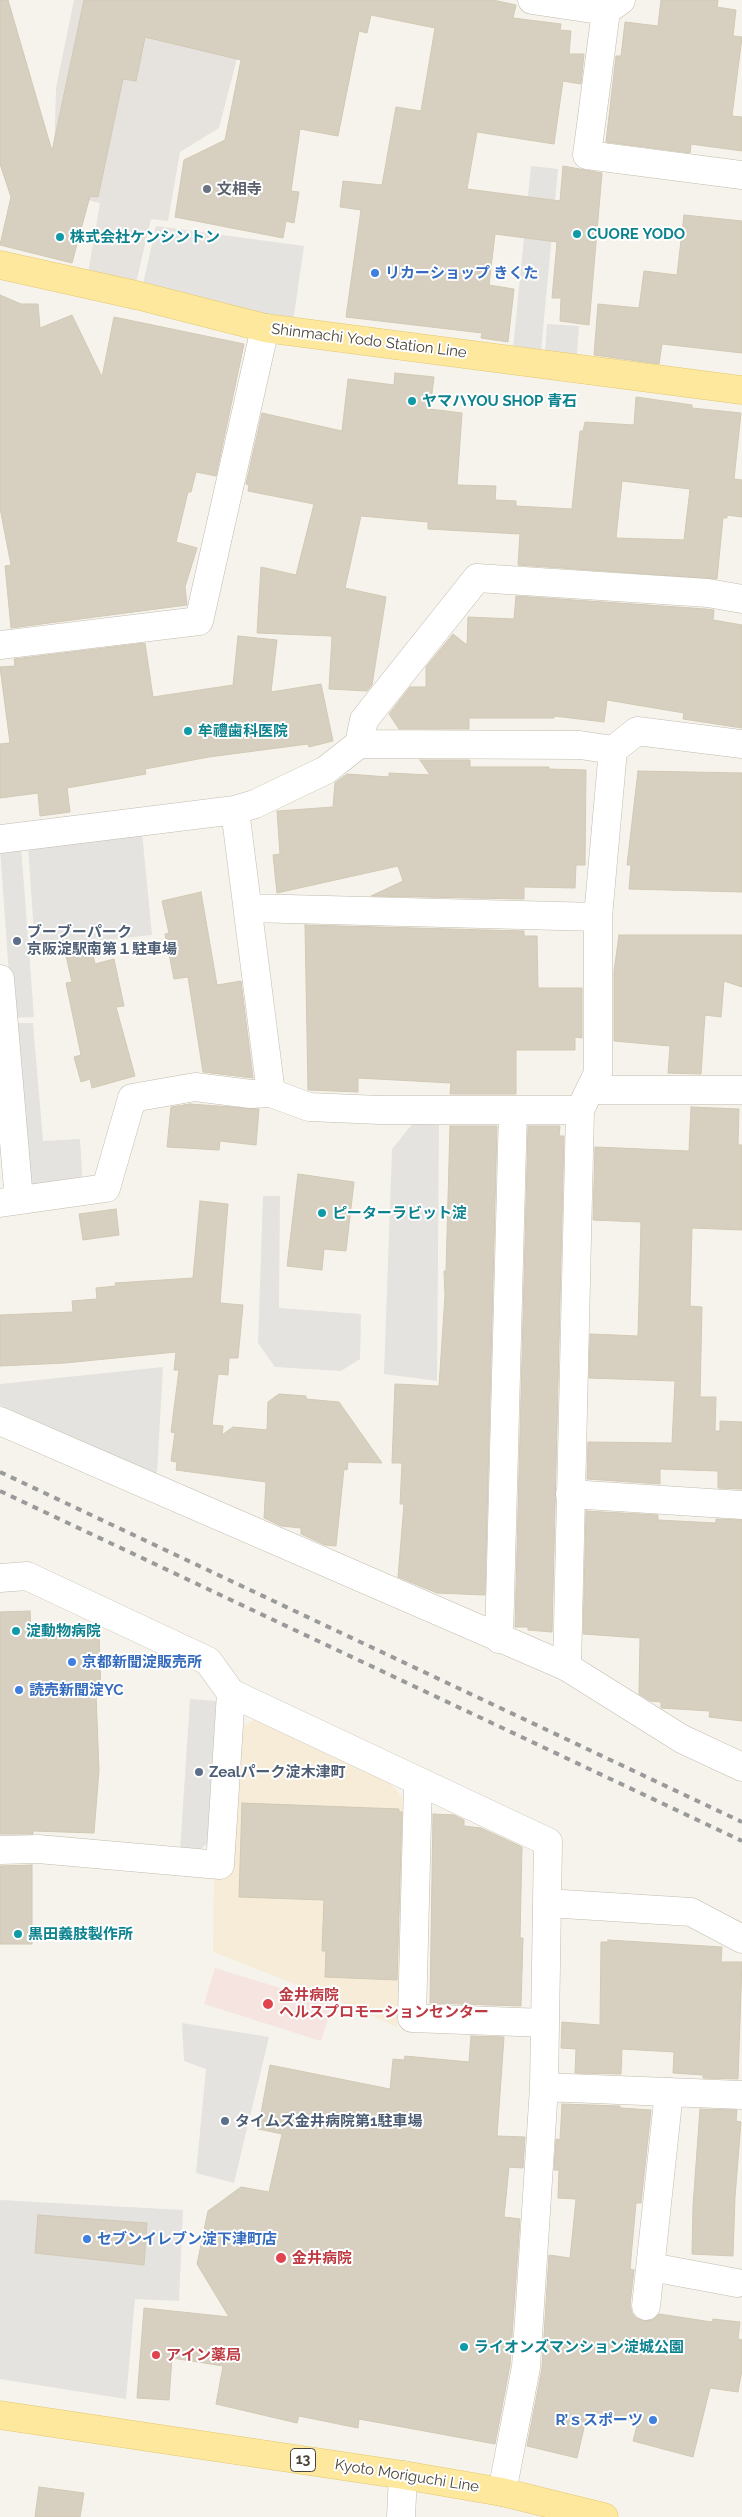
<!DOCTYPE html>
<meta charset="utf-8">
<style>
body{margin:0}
canvas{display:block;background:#f6f3ec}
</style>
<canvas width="742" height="2517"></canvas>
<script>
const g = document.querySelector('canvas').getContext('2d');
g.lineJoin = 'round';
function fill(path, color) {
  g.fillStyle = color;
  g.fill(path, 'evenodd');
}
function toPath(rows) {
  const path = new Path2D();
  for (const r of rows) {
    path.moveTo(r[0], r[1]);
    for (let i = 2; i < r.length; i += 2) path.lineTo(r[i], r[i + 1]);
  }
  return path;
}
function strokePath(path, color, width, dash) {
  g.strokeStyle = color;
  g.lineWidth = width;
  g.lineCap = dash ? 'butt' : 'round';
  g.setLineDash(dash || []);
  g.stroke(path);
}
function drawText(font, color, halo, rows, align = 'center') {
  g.font = font + ' Raleway,"Noto Sans JP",sans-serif';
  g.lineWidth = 4;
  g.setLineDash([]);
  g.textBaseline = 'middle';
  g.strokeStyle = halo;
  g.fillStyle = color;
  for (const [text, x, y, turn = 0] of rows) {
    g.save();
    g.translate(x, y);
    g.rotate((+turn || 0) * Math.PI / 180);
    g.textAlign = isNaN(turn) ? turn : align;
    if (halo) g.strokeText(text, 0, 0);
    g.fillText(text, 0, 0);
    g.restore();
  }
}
fill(toPath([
 [258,1718,390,1783,407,1803,397,2027,341,2002,213,1952,214,1875,234,1730]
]), '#f6ecd8');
fill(toPath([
 [74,0,252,0,219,128,180,152,168,221,151,219,135,287,87,279,100,203,53,192,56,88]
]), '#e6e2dd');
fill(toPath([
 [215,1968,333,2004,321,2041,204,2004]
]), '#f5e4e0');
fill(toPath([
 [531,166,558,169,541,352,513,349],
 [156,226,304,246,293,322,143,284],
 [547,324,579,326,577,355,545,353],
 [142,832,152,935,35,948,28,846],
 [21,846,34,1017,12,1018,0,848],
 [13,1023,33,1023,43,1141,80,1139,83,1186,28,1194],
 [413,1123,439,1125,437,1381,384,1374,392,1149],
 [263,1196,280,1196,279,1308,361,1314,360,1359,341,1371,275,1367,258,1343],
 [163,1367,157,1474,0,1405,0,1384],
 [190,1699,216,1701,208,1843,198,1851,180,1851],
 [182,2023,269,2037,234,2183,196,2173,206,2069,184,2061],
 [0,2200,183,2210,179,2301,135,2299,126,2399,0,2379]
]), '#e5e3e0');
const building = toPath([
 [0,0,8,0,52,151,84,0,493,0,516,5,513,18,561,24,560,30,571,31,569,54,584,54,581,84,563,81,554,144,477,132,467,189,560,201,563,166,602,173,589,325,560,321,561,298,552,298,557,242,495,234,489,285,514,289,508,342,481,338,482,333,346,317,361,210,340,207,343,181,382,185,396,107,421,111,435,28,371,15,367,33,359,31,338,136,300,129,291,191,299,192,294,223,286,221,283,238,175,217,184,160,225,140,241,60,145,37,136,81,123,79,98,197,90,196,72,263,0,245,11,197,0,164,0,0],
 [661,0,718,0,717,7,736,10,733,36,742,37,732,116,742,117,742,151,691,144,690,153,606,142,616,56,621,56,625,22,658,26,661,0],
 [684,215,742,221,742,353,662,344,659,364,594,355,598,304,639,308,644,271,677,275,684,215],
 [0,295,21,304,38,304,40,328,72,315,102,377,114,317,244,344,216,476,196,472,191,492,188,492,176,542,197,548,185,587,187,605,11,628,5,566,11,565,0,508,0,295],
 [395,373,434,377,430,409,462,413,457,485,496,486,495,500,516,501,516,506,572,509,580,431,583,431,585,422,634,425,636,397,692,405,692,408,741,413,734,479,742,480,742,517,727,515,727,518,723,518,717,579,518,565,520,534,428,529,428,522,361,516,345,588,386,597,372,685,367,691,329,689,332,636,257,633,261,567,296,575,314,504,248,491,249,485,246,484,262,413,342,431,348,379,394,385,395,373],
 [622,481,690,489,684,540,616,538,622,481],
 [516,596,706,609,714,610,713,620,742,625,742,728,683,719,684,713,607,700,604,722,554,716,554,718,469,718,469,729,399,729,389,714,410,687,426,687,426,667,453,634,467,645,468,617,514,619,516,596],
 [238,636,277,640,271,692,321,684,333,741,309,747,308,744,209,757,145,769,146,774,67,788,70,812,40,816,38,793,0,798,0,744,10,743,0,667,15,666,14,659,145,643,153,697,233,685,238,636],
 [420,760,470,760,470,767,549,767,549,769,586,770,585,865,576,865,575,888,524,887,524,899,371,896,403,881,398,866,277,893,273,855,280,854,277,811,333,807,335,783,347,774,389,777,389,773,430,775,420,760],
 [638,771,742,773,742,892,629,889,631,865,627,865,638,771],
 [201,892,217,985,241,981,253,1078,203,1072,188,977,174,979,165,934,169,933,162,901,201,892],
 [305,925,524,931,524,936,537,936,538,988,582,988,582,1038,575,1037,575,1050,516,1050,516,1094,450,1094,451,1083,358,1078,358,1092,308,1090,305,925],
 [619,935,742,935,742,987,724,981,721,1017,705,1015,701,1074,668,1073,670,1046,614,1041,614,971,619,935],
 [92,950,95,964,114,959,124,1006,116,1007,135,1076,92,1088,90,1079,81,1082,74,1057,81,1055,66,983,72,982,66,956,92,950],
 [190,1104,259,1109,256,1145,220,1141,219,1150,167,1147,171,1107,190,1104],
 [691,1107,739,1109,738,1145,742,1145,742,1230,692,1228,690,1306,702,1307,700,1397,716,1397,715,1431,720,1431,720,1421,742,1422,742,1489,718,1488,718,1471,660,1469,660,1484,587,1479,588,1442,672,1443,675,1381,589,1378,590,1334,638,1336,641,1222,593,1220,595,1147,689,1151,691,1107],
 [450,1126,497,1126,485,1595,437,1593,398,1577,404,1504,400,1504,402,1463,392,1463,395,1384,439,1386,445,1296,444,1271,446,1271,450,1126],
 [528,1126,560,1126,559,1136,564,1136,552,1632,528,1630,528,1627,515,1627,528,1126],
 [298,1174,354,1182,346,1251,324,1249,322,1270,287,1266,298,1174],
 [200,1201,228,1204,220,1303,243,1305,238,1358,229,1358,228,1375,218,1374,212,1425,223,1426,222,1435,233,1427,267,1430,268,1402,279,1394,306,1396,306,1399,339,1402,382,1463,348,1462,347,1470,344,1469,336,1546,325,1545,301,1534,301,1528,281,1526,264,1518,266,1482,176,1470,177,1462,171,1461,175,1433,171,1432,179,1370,174,1370,176,1352,65,1363,0,1366,0,1315,73,1312,72,1301,97,1299,96,1288,116,1286,115,1283,193,1278,200,1201],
 [116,1209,119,1235,83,1240,79,1214,116,1209],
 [586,1511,658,1515,658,1520,716,1523,716,1519,742,1520,742,1721,709,1717,710,1711,661,1708,661,1702,650,1701,639,1694,640,1638,583,1634,586,1511],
 [30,1611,31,1631,99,1629,101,1694,96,1694,99,1770,94,1833,33,1831,33,1834,0,1834,0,1612,30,1611],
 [242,1803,399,1809,399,1812,402,1812,397,1980,325,1977,326,1951,322,1951,324,1900,239,1897,242,1803],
 [433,1814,454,1815,464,1820,464,1826,481,1828,522,1847,520,1938,523,1938,521,2006,430,2003,433,1814],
 [32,1865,32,1944,0,1944,0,1866,32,1865],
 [608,1940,722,1947,721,1962,742,1962,738,2079,703,2078,703,2075,673,2073,674,2052,622,2049,621,2074,575,2073,576,2049,561,2048,562,2022,600,2025,601,1942,608,1942,608,1940],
 [471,2036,504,2037,497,2136,525,2137,523,2168,509,2167,504,2217,520,2219,510,2365,495,2444,359,2419,358,2428,299,2416,297,2423,216,2404,223,2366,172,2358,169,2400,137,2398,144,2308,229,2317,197,2264,208,2211,241,2187,269,2192,282,2134,258,2129,270,2065,390,2089,393,2059,404,2060,405,2056,469,2062,471,2036],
 [562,2104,620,2106,620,2108,651,2110,641,2203,636,2203,630,2269,634,2270,630,2305,632,2313,636,2318,644,2321,652,2320,659,2314,712,2322,713,2319,740,2322,738,2339,742,2340,742,2370,738,2392,710,2388,693,2457,633,2441,638,2422,588,2411,577,2458,527,2446,542,2368,549,2255,570,2258,576,2199,558,2198,559,2170,554,2170,556,2139,560,2140,562,2104],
 [700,2109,737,2110,736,2121,741,2122,735,2197,733,2256,692,2254,693,2206,700,2109],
 [38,2215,147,2223,144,2265,35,2253,38,2215],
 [39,2487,84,2493,80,2517,35,2517,39,2487]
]);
fill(building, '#d7d0c1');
strokePath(building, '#d2c9b4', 1);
const minor = toPath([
 [532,0,606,11],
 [621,0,606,11,587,155,742,175],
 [0,645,199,621,265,328],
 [359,744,364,720,477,578,708,593,742,599],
 [235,810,271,1093],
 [0,839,235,810,255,804,326,770,359,744,580,745,613,750],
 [249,908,598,917],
 [0,979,19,1200],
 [591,1090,742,1090],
 [0,1203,106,1188,132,1098,195,1087,251,1094,271,1093,309,1107,380,1110,580,1110],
 [0,1421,567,1667,682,1739,742,1767],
 [570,1494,742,1505],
 [0,1578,27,1576,208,1661,231,1693],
 [499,1639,513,1110],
 [567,1667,580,1110,598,1073,598,917,613,750,637,731,742,744],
 [418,1782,412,2018,545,2023],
 [0,1850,38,1849,220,1865,231,1693,548,1842,544,2087,526,2367,502,2492],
 [547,1903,691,1912,742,1939],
 [544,2087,742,2095],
 [651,2267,737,2283],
 [646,2306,669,2092],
 [401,2517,403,2475]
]);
const major = toPath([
 [0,265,140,296,265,328,742,390],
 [0,2415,403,2475,502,2492,604,2517]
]);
strokePath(minor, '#c1bcae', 29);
strokePath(major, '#e3c86d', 29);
strokePath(minor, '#fff', 28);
strokePath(major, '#fde89e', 28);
strokePath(toPath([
 [0,1472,742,1822],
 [0,1491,742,1841]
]), '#9a9a9a', 4, [6, 6]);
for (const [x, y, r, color] of [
 [207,189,5,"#6b7280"],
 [577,234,5,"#0f9aa8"],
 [60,237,5,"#0f9aa8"],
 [375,273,5,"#3f7fe0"],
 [412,401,5,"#0f9aa8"],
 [188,731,5,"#0f9aa8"],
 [17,941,5,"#5c6f8a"],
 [322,1213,5,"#0f9aa8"],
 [16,1631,5,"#0f9aa8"],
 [72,1662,5,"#3f7fe0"],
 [19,1690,5,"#3f7fe0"],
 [199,1772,5,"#5c6f8a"],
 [18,1934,5,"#0f9aa8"],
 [268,2004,6,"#e0444e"],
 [225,2121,5,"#5c6f8a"],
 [87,2239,5,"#3f7fe0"],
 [281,2258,6,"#e0444e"],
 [464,2347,5,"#0f9aa8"],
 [156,2355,5,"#e0444e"],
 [653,2420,5,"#3f7fe0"]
]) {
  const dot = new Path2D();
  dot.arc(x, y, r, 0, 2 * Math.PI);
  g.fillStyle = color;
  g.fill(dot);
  strokePath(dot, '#fff', 2);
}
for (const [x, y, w] of [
 [303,2460,25]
]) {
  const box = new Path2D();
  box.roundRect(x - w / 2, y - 11.5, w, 23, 4);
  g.fillStyle = '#fff';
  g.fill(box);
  strokePath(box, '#4a4539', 1);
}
drawText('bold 14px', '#4a4539', null, [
 ["13",303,2460]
]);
drawText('bold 15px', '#5b616d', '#fff', [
 ["文相寺",217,189]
], 'left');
drawText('bold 15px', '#0d838f', '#fff', [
 ["CUORE YODO",587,234],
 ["株式会社ケンシントン",70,237],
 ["ヤマハYOU SHOP 青石",422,401],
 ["牟禮歯科医院",198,731],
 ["ピーターラビット淀",332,1213],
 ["淀動物病院",26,1631],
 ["黒田義肢製作所",28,1934],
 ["ライオンズマンション淀城公園",474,2347]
], 'left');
drawText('bold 15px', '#366cbe', '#fff', [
 ["リカーショップ きくた",385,273],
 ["京都新聞淀販売所",82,1662],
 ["読売新聞淀YC",29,1690],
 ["セブンイレブン淀下津町店",97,2239],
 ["R’ｓスポーツ",643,2420,"right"]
], 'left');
drawText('15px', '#4a4539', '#fff', [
 ["Shinmachi Yodo Station Line",369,341,7],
 ["Kyoto Moriguchi Line",407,2476,9]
]);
drawText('bold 15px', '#4e5e75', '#fff', [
 ["ブーブーパーク",27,932],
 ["京阪淀駅南第１駐車場",27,949],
 ["Zealパーク淀木津町",209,1772],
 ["タイムズ金井病院第1駐車場",235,2121]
], 'left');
drawText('bold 15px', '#be3a42', '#fff', [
 ["金井病院",279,1995],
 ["ヘルスプロモーションセンター",279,2012],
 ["金井病院",292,2258],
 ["アイン薬局",166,2355]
], 'left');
</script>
